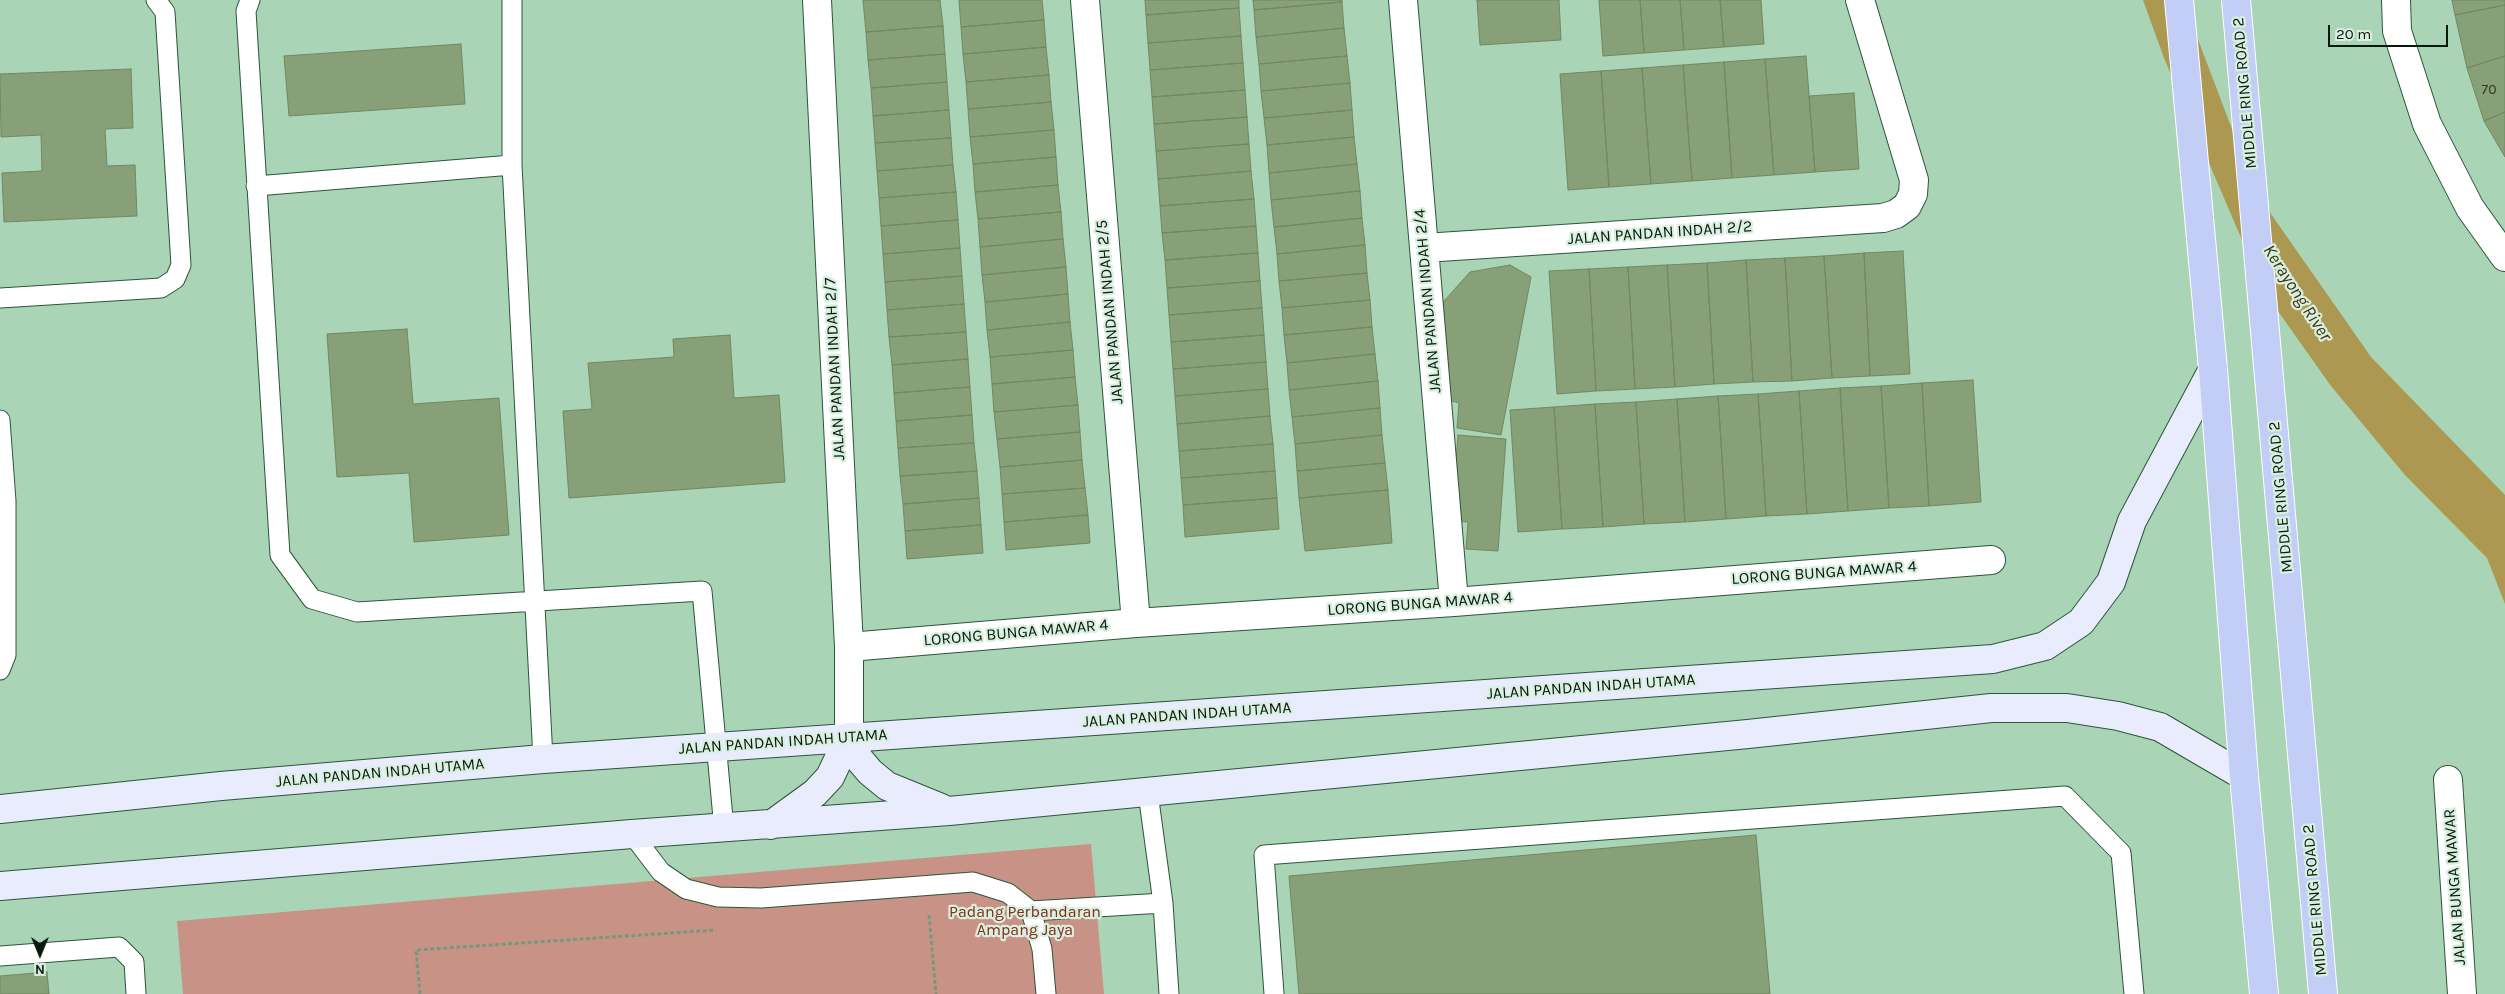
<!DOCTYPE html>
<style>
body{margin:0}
#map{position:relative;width:2505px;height:994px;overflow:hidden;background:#a9d4b5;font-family:Karla,sans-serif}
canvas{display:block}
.north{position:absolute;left:15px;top:929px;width:50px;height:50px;-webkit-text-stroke:4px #d9efdf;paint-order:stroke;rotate:180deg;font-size:14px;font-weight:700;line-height:20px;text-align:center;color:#09190e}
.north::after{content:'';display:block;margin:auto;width:18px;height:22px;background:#09190e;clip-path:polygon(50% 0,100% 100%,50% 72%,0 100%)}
.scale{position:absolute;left:2328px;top:25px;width:120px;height:22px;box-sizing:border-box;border:2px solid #09190e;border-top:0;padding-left:6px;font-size:15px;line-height:18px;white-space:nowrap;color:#09190e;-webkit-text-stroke:4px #d9efdf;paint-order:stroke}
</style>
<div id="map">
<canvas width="2505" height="994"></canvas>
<div class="north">N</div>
<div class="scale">20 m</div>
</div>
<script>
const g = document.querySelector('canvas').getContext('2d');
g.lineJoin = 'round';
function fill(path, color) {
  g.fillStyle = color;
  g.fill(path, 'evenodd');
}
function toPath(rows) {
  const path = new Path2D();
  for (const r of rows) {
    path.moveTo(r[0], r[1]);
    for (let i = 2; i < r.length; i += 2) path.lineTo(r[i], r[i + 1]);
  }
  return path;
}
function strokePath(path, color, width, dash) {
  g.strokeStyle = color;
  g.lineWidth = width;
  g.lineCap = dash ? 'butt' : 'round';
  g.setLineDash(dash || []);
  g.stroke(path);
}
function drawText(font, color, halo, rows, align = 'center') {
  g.font = font + ' Karla,sans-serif';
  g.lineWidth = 4.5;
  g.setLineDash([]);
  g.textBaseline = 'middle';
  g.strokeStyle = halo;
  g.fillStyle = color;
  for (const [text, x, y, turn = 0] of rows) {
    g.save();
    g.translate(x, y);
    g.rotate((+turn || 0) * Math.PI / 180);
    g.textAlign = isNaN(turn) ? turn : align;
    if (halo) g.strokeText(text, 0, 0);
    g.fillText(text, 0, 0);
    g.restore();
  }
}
fill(toPath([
 [1091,844,1104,994,183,994,177,921]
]), '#c89386');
fill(toPath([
 [2143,0,2183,0,2238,145,2271,214,2371,357,2505,495,2505,604,2487,558,2405,475,2331,386,2275,307,2239,233,2164,58]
]), '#ac9850');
const building = toPath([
 [863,0,940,0,943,26,866,32,863,0],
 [959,0,1042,0,1044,20,961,27,959,0],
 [1145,0,1239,0,1239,8,1146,15,1145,0],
 [1253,0,1342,0,1342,2,1254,10,1253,0],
 [1477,0,1559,0,1561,40,1480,45,1477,0],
 [1599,0,1640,0,1644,53,1603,56,1599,0],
 [1640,0,1680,0,1684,50,1644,53,1640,0],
 [1680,0,1720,0,1724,47,1684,50,1680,0],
 [1720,0,1761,0,1764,44,1724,47,1720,0],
 [2452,0,2505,0,2505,5,2455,15,2452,0],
 [1342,2,1344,28,1256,37,1254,10,1342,2],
 [2505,5,2505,56,2467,68,2455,15,2505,5],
 [1239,8,1241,36,1148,43,1146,15,1239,8],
 [1044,20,1046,47,963,54,961,27,1044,20],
 [943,26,945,54,868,60,866,32,943,26],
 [1344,28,1347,56,1259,64,1256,37,1344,28],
 [1241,36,1243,63,1150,70,1148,43,1241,36],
 [461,44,465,104,289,116,284,56,461,44],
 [1046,47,1049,75,966,82,963,54,1046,47],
 [945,54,947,82,871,88,868,60,945,54],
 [1347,56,1350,83,1261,91,1259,64,1347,56],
 [1806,56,1815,172,1774,175,1765,59,1806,56],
 [2505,56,2505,112,2484,121,2467,68,2505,56],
 [1765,59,1774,175,1732,178,1724,62,1765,59],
 [1724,62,1732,178,1692,181,1683,65,1724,62],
 [1243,63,1245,90,1152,97,1150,70,1243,63],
 [1683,65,1692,181,1651,184,1642,68,1683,65],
 [1642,68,1651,184,1609,187,1601,71,1642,68],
 [131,69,133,128,105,129,107,166,135,165,137,216,4,222,2,173,42,171,41,135,1,137,0,74,131,69],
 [1601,71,1609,187,1568,190,1560,74,1601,71],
 [1049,75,1051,102,968,109,966,82,1049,75],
 [947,82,949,110,873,116,871,88,947,82],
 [1350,83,1352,110,1264,118,1261,91,1350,83],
 [1245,90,1247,117,1154,124,1152,97,1245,90],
 [1854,93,1859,169,1815,172,1809,96,1854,93],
 [1051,102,1054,130,970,137,968,109,1051,102],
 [949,110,951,138,875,143,873,116,949,110],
 [1352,110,1354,137,1267,145,1264,118,1352,110],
 [2505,112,2505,157,2484,121,2505,112],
 [1247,117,1249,144,1156,151,1154,124,1247,117],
 [1054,130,1056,157,973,164,970,137,1054,130],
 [1354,137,1357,164,1269,173,1267,145,1354,137],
 [951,138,953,165,877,171,875,143,951,138],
 [1249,144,1251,171,1158,179,1156,151,1249,144],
 [1056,157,1058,185,975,192,973,164,1056,157],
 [1357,164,1360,191,1271,200,1269,173,1357,164],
 [953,165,956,192,879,198,877,171,953,165],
 [1251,171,1254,199,1160,206,1158,179,1251,171],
 [1058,185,1061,212,978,219,975,192,1058,185],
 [1360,191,1362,218,1274,227,1271,200,1360,191],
 [956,192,958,220,881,226,879,198,956,192],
 [1254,199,1256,226,1162,233,1160,206,1254,199],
 [1061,212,1063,239,980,247,978,219,1061,212],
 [1362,218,1365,245,1277,254,1274,227,1362,218],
 [958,220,960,248,883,254,881,226,958,220],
 [1256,226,1258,253,1165,260,1162,233,1256,226],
 [1063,239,1066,267,982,275,980,247,1063,239],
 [1365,245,1367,273,1279,281,1277,254,1365,245],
 [960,248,962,276,885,282,883,254,960,248],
 [1903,251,1910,374,1870,376,1864,253,1903,251],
 [1258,253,1260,281,1167,288,1165,260,1258,253],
 [1864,253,1870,376,1832,378,1824,256,1864,253],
 [1824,256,1832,378,1792,381,1785,258,1824,256],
 [1785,258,1792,381,1753,382,1746,260,1785,258],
 [1746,260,1753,382,1714,384,1707,263,1746,260],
 [1707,263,1714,384,1675,387,1667,265,1707,263],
 [1510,265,1531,277,1501,435,1457,428,1459,403,1442,398,1436,310,1470,272,1510,265],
 [1667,265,1675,387,1635,389,1628,267,1667,265],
 [1066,267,1068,294,985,302,982,275,1066,267],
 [1628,267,1635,389,1596,391,1589,269,1628,267],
 [1589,269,1596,391,1557,394,1549,271,1589,269],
 [1367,273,1370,300,1282,308,1279,281,1367,273],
 [962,276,964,304,887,310,885,282,962,276],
 [1260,281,1262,308,1169,315,1167,288,1260,281],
 [1068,294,1070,322,987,330,985,302,1068,294],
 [1370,300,1372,327,1284,335,1282,308,1370,300],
 [964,304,966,332,889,337,887,310,964,304],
 [1262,308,1264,335,1171,342,1169,315,1262,308],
 [1070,322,1073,350,990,357,987,330,1070,322],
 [1372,327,1375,354,1287,363,1284,335,1372,327],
 [407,329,413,404,499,398,509,535,414,542,409,473,337,477,327,334,407,329],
 [966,332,968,359,892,365,889,337,966,332],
 [730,335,734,398,779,395,785,482,569,498,563,411,592,409,588,363,674,357,673,339,730,335],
 [1264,335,1266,362,1173,369,1171,342,1264,335],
 [1073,350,1075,377,992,384,990,357,1073,350],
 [1375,354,1378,381,1289,390,1287,363,1375,354],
 [968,359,970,387,894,393,892,365,968,359],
 [1266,362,1268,389,1175,396,1173,369,1266,362],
 [1075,377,1078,405,994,412,992,384,1075,377],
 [1973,380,1981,502,1929,506,1922,383,1973,380],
 [1378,381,1380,408,1292,417,1289,390,1378,381],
 [1922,383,1929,506,1889,508,1881,386,1922,383],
 [1881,386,1889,508,1848,511,1840,388,1881,386],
 [970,387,972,415,896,421,894,393,970,387],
 [1840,388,1848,511,1807,514,1799,391,1840,388],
 [1268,389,1270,416,1177,424,1175,396,1268,389],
 [1799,391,1807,514,1766,516,1758,394,1799,391],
 [1758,394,1766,516,1726,519,1718,396,1758,394],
 [1718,396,1726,519,1685,522,1677,399,1718,396],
 [1677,399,1685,522,1644,524,1636,402,1677,399],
 [1636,402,1644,524,1603,527,1595,404,1636,402],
 [1595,404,1603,527,1562,529,1554,407,1595,404],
 [1078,405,1080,432,997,439,994,412,1078,405],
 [1554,407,1562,529,1518,532,1510,410,1554,407],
 [1380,408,1382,435,1295,444,1292,417,1380,408],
 [972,415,974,443,898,448,896,421,972,415],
 [1270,416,1273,444,1179,451,1177,424,1270,416],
 [1080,432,1082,460,1000,467,997,439,1080,432],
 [1382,435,1385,463,1297,471,1295,444,1382,435],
 [1458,435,1506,439,1498,551,1466,549,1468,522,1451,521,1458,435],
 [974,443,977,471,900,476,898,448,974,443],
 [1273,444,1275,471,1181,478,1179,451,1273,444],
 [1082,460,1085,488,1002,494,1000,467,1082,460],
 [1385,463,1388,490,1299,498,1297,471,1385,463],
 [977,471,979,498,903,504,900,476,977,471],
 [1275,471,1277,498,1183,505,1181,478,1275,471],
 [1085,488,1088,515,1004,522,1002,494,1085,488],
 [1388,490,1392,543,1305,551,1299,498,1388,490],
 [979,498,981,525,905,531,903,504,979,498],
 [1277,498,1279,529,1185,537,1183,505,1277,498],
 [1088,515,1090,543,1006,550,1004,522,1088,515],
 [981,525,983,553,907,559,905,531,981,525],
 [1756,835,1770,994,1299,994,1289,876,1756,835],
 [47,972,49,994,0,994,0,976,47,972]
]);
fill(building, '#87a078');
strokePath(building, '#718862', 1);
const service = toPath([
 [250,0,246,11,280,555,312,599,357,612,702,591,724,829],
 [512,0,512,165,543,759],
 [256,186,512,165],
 [0,298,161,288,175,279,181,265,165,12,156,0],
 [0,420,6,501,6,655,0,670],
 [1148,793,1163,903,1169,994],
 [632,834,661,872,686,889,718,897,761,898,973,882,1008,893,1031,911,1042,949,1046,994],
 [1031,911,1163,903],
 [0,956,119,947,134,962,136,994],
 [1274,994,1264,855,2065,796,2121,853,2134,994]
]);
const minor = toPath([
 [817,0,849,647,849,737],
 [1085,0,1136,623],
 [1403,0,1454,602],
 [2396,0,2397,31,2427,124,2470,208,2505,257],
 [1424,248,1883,218,1896,214,1907,206,1913,194,1914,180,1860,0],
 [849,647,1136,623,1454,602,1991,560],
 [2448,780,2462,994]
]);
const secondary = toPath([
 [849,737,859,759,870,772,887,786,941,808],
 [0,809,221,786,543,759,1993,659,2045,646,2081,622,2111,582,2132,521,2213,369],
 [771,825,815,793,830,777,849,737],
 [0,886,632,834,949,811,1748,734,1991,708,2067,708,2118,716,2160,727,2244,776]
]);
const trunk = toPath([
 [2179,0,2213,369,2244,776,2264,994],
 [2236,0,2323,994]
]);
strokePath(service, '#2d553b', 21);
strokePath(minor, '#2d553b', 30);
strokePath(secondary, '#2d553b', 30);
strokePath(trunk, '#fff', 30);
strokePath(toPath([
 [929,915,936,994],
 [420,994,416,950,716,930]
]), '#75987f', 3, [4, 2.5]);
strokePath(service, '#fff', 19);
strokePath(minor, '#fff', 28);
strokePath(secondary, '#e8ecfc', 28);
strokePath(trunk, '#c3cef6', 28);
drawText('14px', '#283b28', null, [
 ["70",2489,90]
]);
drawText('16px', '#09190e', '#d9efdf', [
 ["MIDDLE RING ROAD 2",2245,93,-95],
 ["JALAN PANDAN INDAH 2/2",1660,233,-4],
 ["JALAN PANDAN INDAH 2/4",1428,301,-95],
 ["JALAN PANDAN INDAH 2/5",1110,312,-95],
 ["JALAN PANDAN INDAH 2/7",835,369,-93],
 ["MIDDLE RING ROAD 2",2281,497,-95],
 ["LORONG BUNGA MAWAR 4",1824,573,-4],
 ["LORONG BUNGA MAWAR 4",1420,604,-4],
 ["LORONG BUNGA MAWAR 4",1016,633,-5],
 ["JALAN PANDAN INDAH UTAMA",1591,687,-4],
 ["JALAN PANDAN INDAH UTAMA",1187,715,-4],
 ["JALAN PANDAN INDAH UTAMA",783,742,-4],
 ["JALAN PANDAN INDAH UTAMA",380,773,-5],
 ["JALAN BUNGA MAWAR",2455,887,-94],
 ["MIDDLE RING ROAD 2",2315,900,-95]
]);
drawText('16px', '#842c19', '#d9efdf', [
 ["Padang Perbandaran",1025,912],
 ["Ampang Jaya",1025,930]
]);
drawText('italic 18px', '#3b3211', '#d9efdf', [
 ["Kerayong River",2297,293,57]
]);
</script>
